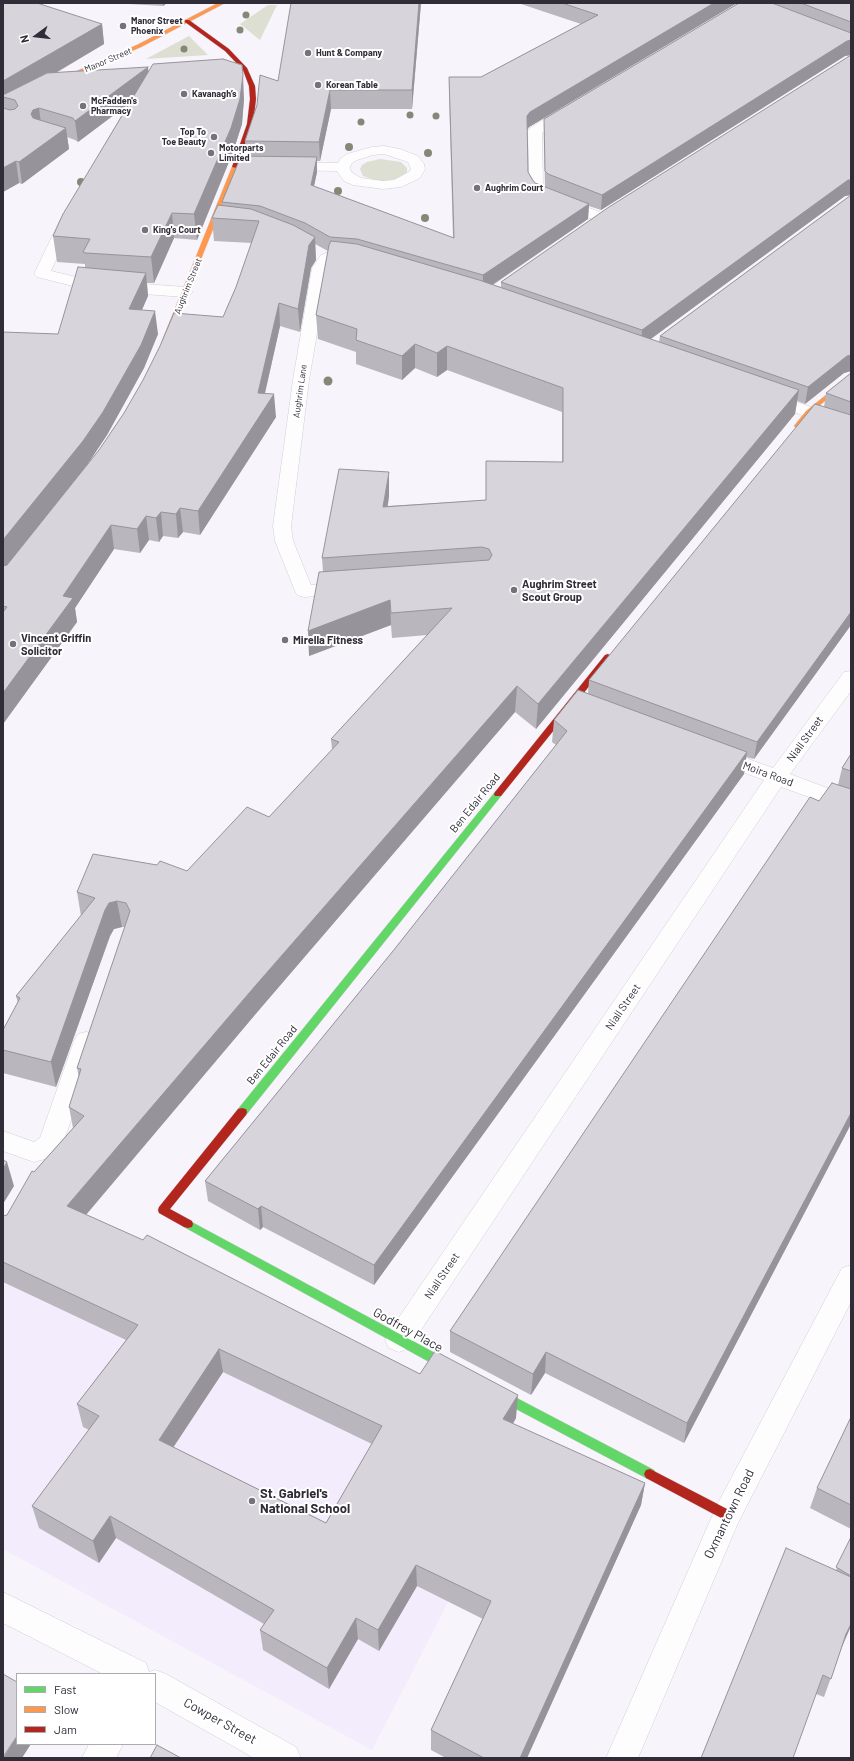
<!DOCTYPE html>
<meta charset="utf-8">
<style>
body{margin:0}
#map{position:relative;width:854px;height:1761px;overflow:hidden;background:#f7f4fb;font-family:Barlow,sans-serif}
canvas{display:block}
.frame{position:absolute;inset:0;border:4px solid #302c38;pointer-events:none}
.legend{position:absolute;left:16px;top:1673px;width:140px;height:72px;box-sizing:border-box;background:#fff;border:1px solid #acabaf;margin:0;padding:5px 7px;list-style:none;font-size:12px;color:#302c38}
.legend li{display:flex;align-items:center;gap:8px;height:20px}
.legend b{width:20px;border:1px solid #acabaf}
.north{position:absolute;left:16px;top:16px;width:40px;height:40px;-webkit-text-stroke:3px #fff;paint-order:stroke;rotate:255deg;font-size:11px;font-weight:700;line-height:16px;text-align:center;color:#302c38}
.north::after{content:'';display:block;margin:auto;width:14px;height:18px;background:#302c38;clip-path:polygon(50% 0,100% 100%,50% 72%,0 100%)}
</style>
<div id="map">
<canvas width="854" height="1761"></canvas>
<div class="frame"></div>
<ul class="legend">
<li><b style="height:5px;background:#63d668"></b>Fast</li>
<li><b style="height:5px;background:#ff974d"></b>Slow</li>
<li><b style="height:5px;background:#b3261e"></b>Jam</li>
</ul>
<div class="north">N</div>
</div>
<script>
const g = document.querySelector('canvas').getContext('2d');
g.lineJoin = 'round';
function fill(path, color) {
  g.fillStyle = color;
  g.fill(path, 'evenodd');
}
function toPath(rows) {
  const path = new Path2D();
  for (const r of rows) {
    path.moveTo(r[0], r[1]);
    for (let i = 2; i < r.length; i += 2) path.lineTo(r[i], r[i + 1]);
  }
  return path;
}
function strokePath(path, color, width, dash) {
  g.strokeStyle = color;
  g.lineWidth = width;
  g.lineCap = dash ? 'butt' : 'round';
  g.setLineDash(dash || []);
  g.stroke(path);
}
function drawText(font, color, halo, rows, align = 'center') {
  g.font = font + ' Barlow,sans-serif';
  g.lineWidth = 4;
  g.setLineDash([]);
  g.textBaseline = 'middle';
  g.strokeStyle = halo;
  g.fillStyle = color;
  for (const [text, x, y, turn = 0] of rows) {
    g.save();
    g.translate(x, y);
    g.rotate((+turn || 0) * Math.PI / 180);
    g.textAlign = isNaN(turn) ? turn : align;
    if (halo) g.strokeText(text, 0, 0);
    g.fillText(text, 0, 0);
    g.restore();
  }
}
fill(toPath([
 [3,1258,525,1453,372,1750,3,1549]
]), '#f2ecfc');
fill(toPath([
 [268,5,277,5,260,40,240,24],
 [189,36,208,55,146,59],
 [380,159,401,162,407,168,407,172,400,178,385,181,377,181,363,176,360,169,362,165,367,162]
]), '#dcdfd2');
const lane = toPath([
 [384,146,400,149,418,156,424,164,425,169,420,178,401,187,383,189,353,185,344,181,337,171,288,170,283,169,281,166,283,163,288,162,338,163,341,158,347,154,372,147,384,146],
 [384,154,408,162,411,169,409,172,394,180,383,181,361,178,351,172,350,167,352,163,357,160,373,155,384,154],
 [67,216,72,217,74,220,51,271,89,280,185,287,190,289,193,292,190,295,185,297,89,290,37,277,34,274,60,220,62,217,67,216],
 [326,253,331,255,334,258,328,268,309,380,291,526,293,541,311,585,345,582,352,584,354,588,352,592,345,594,304,597,297,595,295,591,275,541,273,526,293,380,312,268,321,255,326,253],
 [86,1032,94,1034,98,1041,68,1129,59,1151,52,1157,34,1162,3,1151,3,1131,34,1142,40,1138,74,1041,78,1034,86,1032]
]);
const street = toPath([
 [569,106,574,107,576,110,574,113,542,133,543,187,546,191,607,215,609,218,607,221,602,222,597,221,535,197,529,187,528,131,530,128,564,107,569,106],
 [768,392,851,421,851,432,762,401,760,397,762,393,768,392],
 [851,671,851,691,790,774,851,797,851,812,781,787,409,1348,399,1352,389,1348,385,1340,389,1332,764,780,710,760,707,755,710,750,717,748,724,750,773,768,844,672,851,671],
 [851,1265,851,1302,738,1523,638,1758,606,1758,717,1505,842,1268,851,1265],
 [3,1592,146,1663,149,1672,155,1670,166,1674,296,1747,301,1758,254,1758,155,1702,155,1674,103,1674,3,1623,3,1592],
 [89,1744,123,1744,116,1758,82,1758,89,1744]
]);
const fast = toPath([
 [498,791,501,792,502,794,501,796,246,1115,242,1116,238,1115,237,1112,238,1109,495,792,498,791],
 [188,1220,461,1367,463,1371,461,1375,457,1376,453,1375,184,1227,183,1224,184,1221,188,1220],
 [490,1384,654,1470,656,1474,654,1478,650,1479,646,1478,486,1393,484,1389,486,1385,490,1384]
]);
const slow = toPath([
 [218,3,225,3,141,47,81,73,3,113,3,109,77,71,137,45,218,3],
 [235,165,238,167,168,341,163,342,162,341,232,167,235,165],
 [851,375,851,380,810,413,799,427,795,427,794,426,806,411,851,375]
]);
const jam = toPath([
 [185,20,189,20,229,49,247,68,255,86,256,99,253,124,237,168,232,167,247,124,250,99,249,86,243,70,225,51,185,22,185,20],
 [608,654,612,657,611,659,501,796,495,796,494,794,495,792,605,655,608,654],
 [242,1108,246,1109,247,1112,246,1115,170,1209,192,1221,193,1224,192,1227,188,1228,184,1227,159,1213,158,1210,159,1207,238,1109,242,1108],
 [650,1469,731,1511,733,1515,731,1519,727,1521,723,1519,646,1478,644,1474,646,1470,650,1469]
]);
strokePath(lane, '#d1ced6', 1);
strokePath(street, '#d1ced6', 1);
strokePath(fast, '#d1ced6', 1);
strokePath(slow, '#d1ced6', 1);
strokePath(jam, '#d1ced6', 1);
fill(lane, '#fefdfe');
fill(street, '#fefdfe');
fill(fast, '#63d668');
fill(slow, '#ff974d');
fill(jam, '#b3261e');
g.fillStyle = '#858877';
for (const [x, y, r] of [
 [246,15,3.5],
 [240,30,3.5],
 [184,49,3.5],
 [410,115,3.5],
 [436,116,3.5],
 [361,122,3.5],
 [349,147,4],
 [428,153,4],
 [81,182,4],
 [338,191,4],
 [425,218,4],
 [328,381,4.5]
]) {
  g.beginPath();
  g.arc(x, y, r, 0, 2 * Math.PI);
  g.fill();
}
fill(toPath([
 [3,3,102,24,104,44,56,73,148,71,244,99,242,124,233,152,197,240,174,238,154,283,147,283,148,296,142,310,158,334,144,368,107,435,87,465,223,317,236,287,252,243,214,241,212,218,223,206,222,202,246,156,245,141,278,81,421,3,412,109,331,109,320,161,317,161,317,172,314,186,453,238,449,92,449,77,481,77,581,24,518,3,737,3,529,127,527,130,528,172,535,183,545,187,544,134,544,119,739,3,851,3,851,195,845,196,651,339,659,342,660,336,851,195,851,371,844,373,805,404,797,401,795,414,536,729,515,712,259,1010,86,1215,420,1374,516,1418,513,1424,645,1483,641,1505,527,1758,446,1758,431,1750,431,1730,483,1619,417,1586,379,1651,358,1639,329,1689,263,1650,260,1630,264,1624,116,1538,99,1563,39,1528,32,1506,89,1430,83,1427,77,1404,126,1340,3,1282,3,1216,7,1215,34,1172,73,1128,69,1107,79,1078,77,1068,125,927,122,927,114,929,110,936,56,1087,3,1073,3,1030,18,1003,16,996,81,916,77,892,187,871,269,817,332,750,331,739,427,635,392,638,391,625,309,656,323,572,322,558,389,496,388,506,486,500,486,461,562,462,562,412,447,370,437,377,415,368,402,380,356,364,356,352,318,339,316,315,328,251,315,244,316,260,311,268,300,332,280,326,265,393,276,417,200,535,183,532,178,538,163,536,159,542,149,540,140,553,114,549,75,608,77,622,3,724,3,333,58,334,85,268,85,264,57,262,53,236,128,104,78,142,75,140,67,137,69,149,22,184,19,183,3,192],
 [851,55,501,282,501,287,493,285,588,219,589,206,601,210,845,56],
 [223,1372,372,1444,326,1523,173,1447],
 [112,3,167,3,163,6],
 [851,373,851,625,754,759,746,757,744,774,374,1285,263,1227,260,1230,208,1201,205,1181,393,951,556,745,552,742,554,720,588,694,589,680,824,407,826,393],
 [851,754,851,1124,684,1443,545,1373,531,1395,450,1352,450,1331,819,801,838,785,842,768],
 [851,1417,851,1529,810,1508,817,1488],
 [851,1537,851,1626,842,1647,824,1697,816,1694,836,1570]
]), '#b9b6bd');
fill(toPath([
 [163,3,167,3,163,6],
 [419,3,421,3,412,109,412,90],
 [714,3,737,3,529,127,526,131,527,116,530,112],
 [102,24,104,44,11,99,3,97,3,81],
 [851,40,851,55,845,56,601,210,602,195,847,41],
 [148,67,150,88,78,142,75,121],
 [243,75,244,99,242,124,233,152,197,240,194,214],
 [330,90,331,109,320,161,319,142],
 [39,108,42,130,31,114,33,110],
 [66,128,69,149,22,184,19,162],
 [317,157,317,172,311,200,311,185],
 [16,161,19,183,3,192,3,168],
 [848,180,851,180,851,195,845,196,641,346,642,330],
 [589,204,588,219,483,291,483,275],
 [172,213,174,238,154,283,151,257],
 [315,237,316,260,311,268,300,332,298,309,309,245],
 [146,273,148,296,132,332,129,309],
 [279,303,280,326,260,415,274,394,276,417,200,535,198,511,258,393],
 [155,311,158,334,144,368,107,435,87,465,3,570,3,540],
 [415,344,415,368,402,380,402,356],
 [447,346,447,370,437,377,437,353],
 [851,355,851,371,844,373,805,404,808,387,847,356],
 [799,390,795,414,536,729,538,704],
 [389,472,389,496,383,531,383,507],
 [180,508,183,532,178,538,176,514],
 [161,512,163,536,159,542,156,518],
 [146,516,149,540,140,553,137,529],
 [111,525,114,549,75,608,77,622,3,724,3,693,63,596],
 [390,600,391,625,309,656,308,631],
 [851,612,851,625,754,759,757,742],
 [517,686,515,712,259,1010,73,1230,67,1206,256,985],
 [747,752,744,774,374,1285,374,1265],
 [117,901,122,927,114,929,110,936,56,1087,51,1062,105,910,109,903],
 [851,1113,851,1124,684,1443,687,1423],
 [7,1162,14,1186,3,1204,3,1169],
 [261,1206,263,1227,260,1230,258,1209],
 [219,1349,223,1372,163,1463,159,1440],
 [546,1352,545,1373,531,1395,533,1374],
 [518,1395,516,1418,501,1442,503,1419],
 [645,1483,641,1505,527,1758,520,1758],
 [110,1516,116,1538,99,1563,93,1541],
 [416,1565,417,1586,379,1651,378,1630],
 [356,1618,358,1639,329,1689,327,1668],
 [851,1624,851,1626,839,1653,846,1634],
 [17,1736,17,1744,31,1744,22,1758,3,1758]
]), '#96949a');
const building = toPath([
 [3,3,37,3,102,24,3,81,3,3],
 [291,3,419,3,412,90,330,90,319,142,245,141,257,105,260,75,278,81,291,3],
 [562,3,714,3,530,112,527,116,528,172,532,179,535,183,589,204,483,275,357,239,330,237,305,223,260,206,222,202,241,156,317,157,311,185,454,238,449,77,481,77,598,15,562,3],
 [739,3,772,3,851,33,851,40,847,41,602,195,548,174,545,171,544,119,739,3],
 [801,3,851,3,851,22,801,3],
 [851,55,851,180,848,180,642,330,501,282,609,207,851,55],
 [223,59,242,65,243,75,240,99,231,128,194,214,172,213,151,257,86,253,83,252,90,239,53,236,63,214,153,64,223,59],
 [148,67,75,121,73,118,39,108,33,110,31,114,33,118,66,128,19,162,16,161,3,168,3,108,10,110,15,109,18,106,15,100,3,97,3,94,5,94,47,73,148,67],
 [851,195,851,355,847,356,808,387,660,336,851,195],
 [218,205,251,209,293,225,315,237,309,245,298,309,279,303,258,393,274,394,198,511,180,508,176,514,161,512,156,518,146,516,137,529,111,525,63,596,73,598,3,693,3,612,7,607,3,606,3,566,7,565,99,450,124,413,143,380,160,346,174,313,223,317,236,287,259,221,212,218,218,205],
 [331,241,357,244,479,280,799,390,538,704,517,686,256,985,67,1206,143,1240,147,1235,420,1374,435,1351,518,1395,503,1419,645,1483,520,1758,484,1758,431,1730,491,1601,416,1565,378,1630,356,1618,327,1668,260,1630,274,1610,110,1516,93,1541,32,1506,99,1416,77,1404,138,1325,3,1262,3,1216,7,1215,32,1171,34,1172,84,1116,69,1107,81,1069,77,1068,130,911,126,903,117,901,109,903,105,910,51,1062,3,1050,3,1030,20,998,16,996,95,898,77,892,93,854,157,865,160,861,187,871,247,807,269,817,339,742,331,739,452,608,391,613,390,600,308,631,319,572,489,560,492,555,489,549,482,547,322,558,339,469,389,472,383,507,486,500,486,461,563,462,563,388,447,346,437,353,415,344,402,356,356,340,357,329,316,315,329,245,331,241],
 [219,1349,382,1426,326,1523,159,1440,219,1349],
 [78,267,146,273,129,309,155,311,141,345,103,412,83,441,3,540,3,332,58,334,78,267],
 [851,373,851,402,826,393,851,373],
 [815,404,851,415,851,612,757,742,589,680,815,404],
 [578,690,747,752,374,1265,261,1206,258,1209,205,1181,393,951,567,731,554,720,578,690],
 [851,754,851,771,842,768,851,754],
 [832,783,851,789,851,1113,687,1423,546,1352,533,1374,450,1331,810,797,819,801,832,783],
 [3,1160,7,1162,3,1169,3,1160],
 [851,1417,851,1505,817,1488,851,1417],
 [851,1537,851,1576,836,1567,851,1537],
 [786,1548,851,1577,851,1624,846,1634,831,1679,823,1675,793,1758,701,1758,786,1548],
 [3,1674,17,1682,17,1736,3,1757,3,1674],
 [157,1745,181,1758,150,1758,157,1745]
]);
fill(building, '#d7d4dc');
strokePath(building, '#96949a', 1);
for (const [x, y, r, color] of [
 [123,26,4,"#76727c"],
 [308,53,4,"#76727c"],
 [318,85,4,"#76727c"],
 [184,94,4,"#76727c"],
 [83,106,4,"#76727c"],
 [214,137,4,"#76727c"],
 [211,153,4,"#76727c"],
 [477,188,4,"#76727c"],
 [145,230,4,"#76727c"],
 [514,590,4,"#76727c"],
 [285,640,4,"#76727c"],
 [13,644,4,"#76727c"],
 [252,1501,4,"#76727c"]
]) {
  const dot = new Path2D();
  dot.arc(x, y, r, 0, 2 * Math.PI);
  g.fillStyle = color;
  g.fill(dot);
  strokePath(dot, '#fff', 1.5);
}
drawText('bold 9px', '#302c38', '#fff', [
 ["Manor Street",131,21],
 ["Phoenix",131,31],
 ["Hunt & Company",316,53],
 ["Korean Table",326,85],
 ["Kavanagh’s",192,94],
 ["McFadden's",91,101],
 ["Pharmacy",91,111],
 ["Top To",206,132,"right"],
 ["Toe Beauty",206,142,"right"],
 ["Motorparts",219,148],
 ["Limited",219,158],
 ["Aughrim Court",485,188],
 ["King's Court",153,230]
], 'left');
drawText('9px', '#302c38', '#fff', [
 ["Manor Street",108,60,-23],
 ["Aughrim Street",188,286,-68],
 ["Aughrim Lane",300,391,-82]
]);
drawText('bold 11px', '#302c38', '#fff', [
 ["Aughrim Street",522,584],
 ["Scout Group",522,597],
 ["Vincent Griffin",21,638],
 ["Solicitor",21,651],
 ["Mirella Fitness",293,640]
], 'left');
drawText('11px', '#302c38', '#fff', [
 ["Niall Street",805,739,-54],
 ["Moira Road",768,774,20],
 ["Ben Edair Road",475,803,-51],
 ["Niall Street",623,1007,-56],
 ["Ben Edair Road",272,1055,-51],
 ["Niall Street",442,1276,-56]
]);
drawText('13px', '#302c38', '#fff', [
 ["Godfrey Place",408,1330,29],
 ["Oxmantown Road",729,1514,-64],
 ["Cowper Street",220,1721,29]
]);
drawText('bold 13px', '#302c38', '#fff', [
 ["St. Gabriel's",260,1494],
 ["National School",260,1509]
], 'left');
</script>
